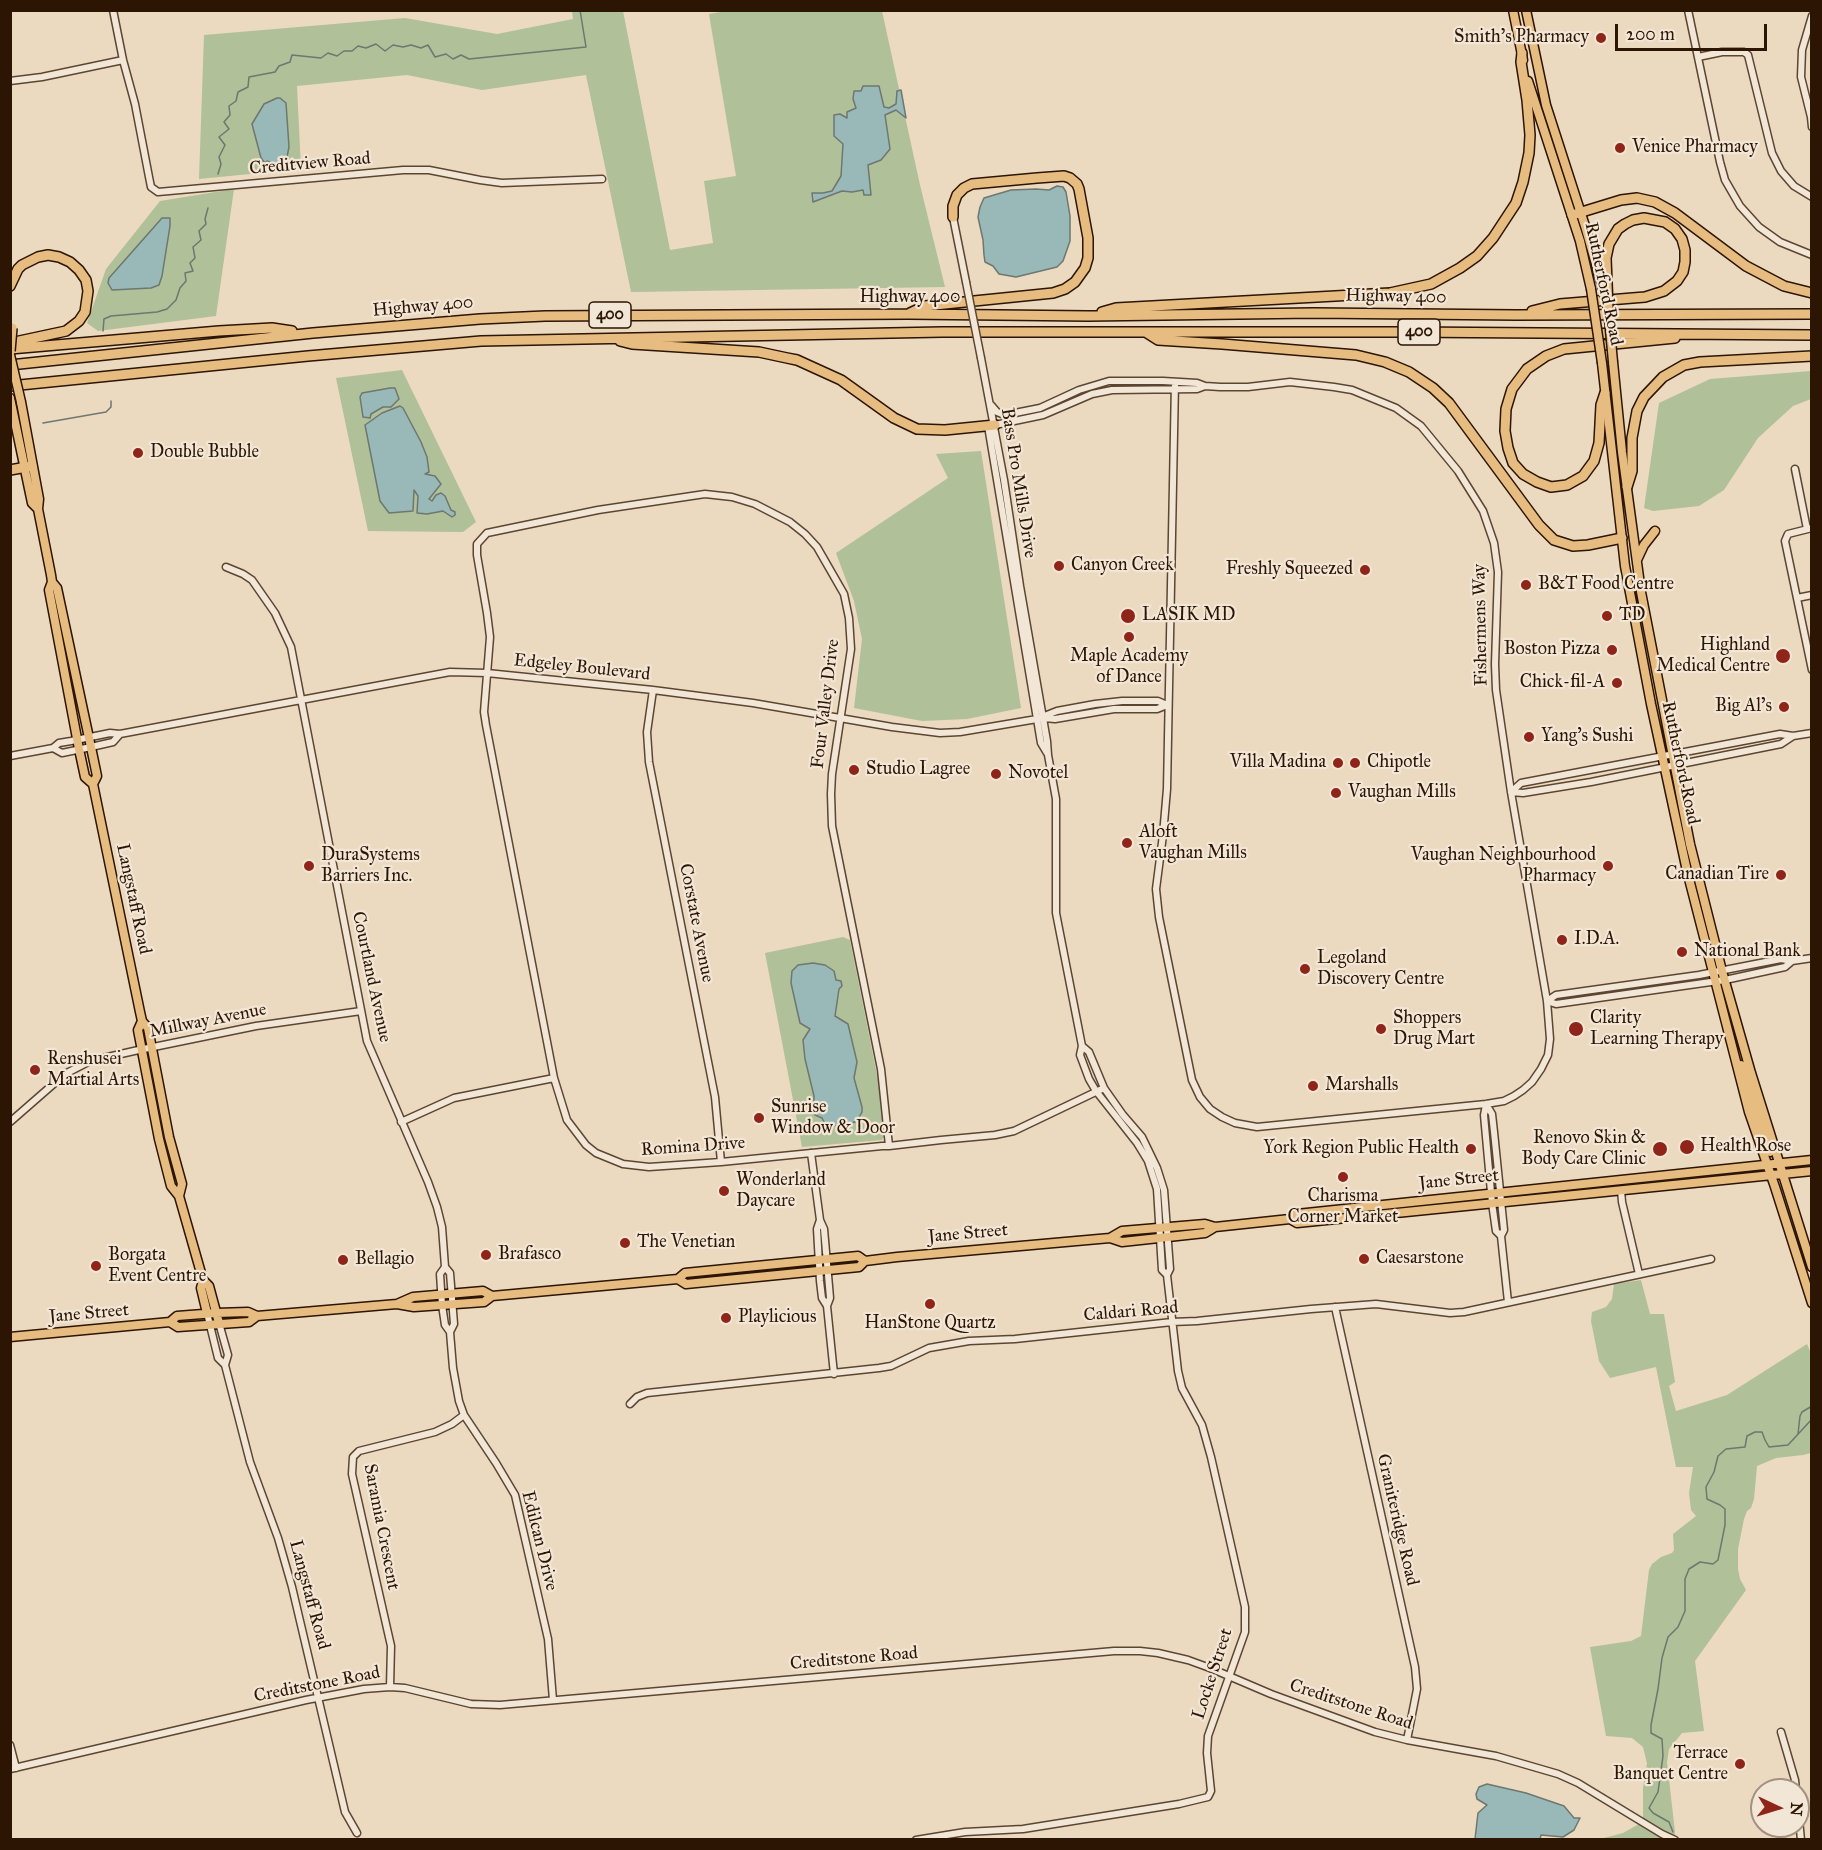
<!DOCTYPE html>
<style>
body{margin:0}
#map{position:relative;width:1822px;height:1850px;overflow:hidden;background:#ebd9c0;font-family:"IM FELL Great Primer",serif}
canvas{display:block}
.frame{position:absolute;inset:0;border:12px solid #2d1503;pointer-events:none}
.north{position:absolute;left:1750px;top:1778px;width:60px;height:60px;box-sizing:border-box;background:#f2e6d6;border:2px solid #a39282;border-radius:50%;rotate:94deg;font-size:16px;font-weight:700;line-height:24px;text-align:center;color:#2d1503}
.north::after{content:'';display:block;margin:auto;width:21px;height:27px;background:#8f2418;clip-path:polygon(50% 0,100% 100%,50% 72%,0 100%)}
.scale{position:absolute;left:1615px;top:24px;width:152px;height:27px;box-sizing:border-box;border:3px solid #2d1503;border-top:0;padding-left:8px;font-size:18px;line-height:21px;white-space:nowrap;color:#2d1503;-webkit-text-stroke:4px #f2e6d6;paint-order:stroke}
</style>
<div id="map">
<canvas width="1822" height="1850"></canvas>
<div class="frame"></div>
<div class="north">N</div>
<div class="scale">200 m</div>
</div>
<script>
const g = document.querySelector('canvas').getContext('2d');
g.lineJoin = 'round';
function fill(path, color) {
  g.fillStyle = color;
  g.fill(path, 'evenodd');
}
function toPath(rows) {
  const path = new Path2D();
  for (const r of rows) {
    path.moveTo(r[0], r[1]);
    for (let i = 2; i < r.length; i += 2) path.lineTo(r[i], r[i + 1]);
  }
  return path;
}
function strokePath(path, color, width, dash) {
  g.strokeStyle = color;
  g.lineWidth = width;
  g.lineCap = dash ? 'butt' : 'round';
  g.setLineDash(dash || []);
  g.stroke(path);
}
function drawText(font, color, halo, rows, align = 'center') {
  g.font = font + ' "IM FELL Great Primer",serif';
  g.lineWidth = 4.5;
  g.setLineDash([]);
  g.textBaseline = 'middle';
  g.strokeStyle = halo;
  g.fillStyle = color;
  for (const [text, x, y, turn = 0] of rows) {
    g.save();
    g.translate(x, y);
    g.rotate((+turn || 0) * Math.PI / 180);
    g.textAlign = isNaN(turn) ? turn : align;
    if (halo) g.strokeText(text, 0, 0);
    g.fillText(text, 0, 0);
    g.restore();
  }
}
fill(toPath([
 [733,10,882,11,920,185,945,287,631,292,586,75,482,90,407,75,297,86,301,169,199,179,204,35,405,18,497,34,573,19,572,11,623,11,670,250,713,243,704,181,736,176,709,14],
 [234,189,216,316,98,331,87,323,106,269,160,201],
 [402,370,476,522,463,532,368,531,336,378],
 [1811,371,1811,399,1793,406,1758,438,1724,490,1699,506,1653,511,1644,508,1659,403,1710,379],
 [981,451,1021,708,967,719,922,721,854,708,862,639,854,601,836,553,948,478,936,454],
 [843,937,850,940,879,1085,885,1134,882,1140,802,1147,765,953],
 [1641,1280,1650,1314,1664,1314,1675,1382,1669,1386,1676,1411,1727,1395,1807,1344,1812,1356,1811,1453,1803,1455,1776,1458,1757,1466,1754,1499,1751,1508,1747,1511,1744,1519,1738,1549,1738,1569,1740,1579,1746,1590,1695,1661,1704,1731,1682,1733,1669,1749,1667,1762,1675,1832,1674,1839,1600,1839,1623,1833,1639,1824,1643,1817,1643,1788,1647,1763,1643,1747,1632,1738,1606,1736,1590,1647,1631,1641,1641,1636,1649,1570,1652,1564,1661,1557,1672,1553,1674,1550,1673,1534,1696,1516,1691,1510,1689,1493,1693,1467,1676,1467,1656,1367,1610,1378,1599,1361,1591,1321,1592,1312,1606,1307,1612,1299,1614,1284]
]), '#b0c098');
const water = toPath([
 [863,86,879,86,884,107,889,108,896,104,897,91,901,90,906,118,896,110,885,115,890,149,881,160,868,165,871,195,864,195,863,190,852,192,842,191,813,202,812,193,823,193,832,191,841,176,843,144,834,136,834,115,840,114,847,118,847,112,856,108,853,99,854,91,861,91,863,86],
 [277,98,280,98,286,103,289,147,287,157,281,162,279,167,276,167,272,163,267,161,265,163,261,158,252,124,264,104,277,98],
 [1057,186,1063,187,1066,192,1070,216,1070,241,1063,261,1057,267,1016,277,999,274,993,266,985,262,984,255,983,240,978,217,980,207,984,198,1011,190,1036,189,1049,190,1057,186],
 [162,218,170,218,170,226,162,276,159,285,151,288,112,290,108,283,109,278,162,218],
 [390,388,395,388,399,399,391,407,383,407,371,414,370,418,363,417,360,397,362,393,390,388],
 [400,406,403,408,421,442,427,457,429,472,425,474,435,476,441,484,429,499,432,501,436,495,441,493,445,496,451,510,455,512,455,515,452,517,443,511,427,514,417,513,418,496,414,490,413,511,389,513,380,501,365,425,382,413,400,406],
 [813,963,825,965,834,971,836,980,841,981,842,986,839,989,835,1016,848,1024,857,1062,854,1078,862,1107,862,1112,857,1121,847,1125,829,1126,825,1124,822,1118,815,1115,814,1109,814,1096,805,1059,803,1040,810,1029,800,1023,791,983,792,971,798,965,813,963],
 [1487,1784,1526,1793,1564,1806,1574,1818,1580,1818,1574,1830,1563,1837,1541,1835,1540,1839,1475,1839,1478,1813,1487,1805,1477,1799,1476,1794,1479,1787,1487,1784]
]);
fill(water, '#99b9b8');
strokePath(water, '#6e7770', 1.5);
strokePath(toPath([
 [218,174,221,164,219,157,225,145,219,137,229,129,224,122,230,115,229,106,236,101,238,92,248,87,249,77,275,72,279,66,290,62,292,55,321,58,328,53,337,56,344,51,352,51,358,46,366,48,376,44,385,51,393,45,403,47,411,45,421,48,428,45,435,57,446,54,453,59,461,55,469,59,586,47,580,10],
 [103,331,104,319,111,316,157,312,167,309,176,300,180,288,186,281,185,273,193,271,190,263,195,258,193,247,201,240,199,231,206,224,205,219,208,208],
 [43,423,106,412,111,407,111,401],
 [1798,1434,1800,1416,1802,1412,1812,1406],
 [1673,1832,1669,1822,1653,1813,1649,1808,1658,1792,1663,1756,1662,1739,1651,1733,1651,1725,1658,1689,1662,1658,1668,1637,1678,1627,1685,1611,1685,1579,1689,1569,1700,1562,1713,1564,1718,1560,1725,1525,1725,1509,1720,1505,1707,1499,1706,1487,1714,1472,1718,1456,1726,1449,1745,1447,1747,1436,1755,1432,1762,1432,1765,1440,1769,1447,1788,1445,1812,1419]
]), '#6e7770', 1.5);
const minor = toPath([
 [113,10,123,60,135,104,149,177,151,187,158,192,403,170,429,170,480,180,502,183,602,179],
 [1688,10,1720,162,1725,180,1740,206,1759,227,1780,242,1812,255],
 [1812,16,1802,50,1801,77,1811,117,1812,127],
 [1698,57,1722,52,1744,52,1748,55,1772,153,1781,171,1794,186,1812,197],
 [10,81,42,77,123,60],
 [953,217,966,282],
 [981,358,1004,480,1020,586,1047,741,1048,755,1056,799,1056,913,1082,1046,1080,1055,1089,1079,1096,1091,1137,1143,1148,1161,1157,1189,1162,1270,1167,1275],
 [991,405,997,412,1002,414,1010,414,1040,408,1079,390,1109,381,1163,381,1197,383,1205,386,1220,387,1248,387,1290,382,1334,387,1352,390,1396,408,1421,426,1458,471,1483,511,1494,543,1498,572,1495,664,1496,690,1511,792,1547,1001,1550,1039,1548,1055,1541,1069,1532,1082,1523,1090,1514,1096,1504,1101,1486,1104,1257,1127,1235,1123,1222,1117,1210,1109,1200,1097,1192,1080,1159,917,1156,889,1163,835,1167,789,1175,382],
 [995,425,1043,415,1092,394,1112,390,1197,389,1205,386],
 [988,426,1037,719,1041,743,1047,753],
 [1795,469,1807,529],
 [1812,528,1788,534,1785,541,1812,670],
 [226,567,243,574,252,580,275,613,291,647,367,1041,428,1182,437,1207,442,1227,445,1267,450,1273,454,1324,450,1332,453,1368,459,1401,464,1415,496,1463,515,1495,548,1639,553,1700],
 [1797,598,1812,595],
 [653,690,647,732,649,762,715,1097,721,1162],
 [1044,718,1055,719,1114,709,1157,709,1167,705],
 [53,748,62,753,91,747,113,742,120,734],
 [10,756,53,748,59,743,71,741,110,733,120,734,450,672,487,673,653,690,753,703,892,727,940,733,960,732,1037,719,1057,711,1095,704,1122,701,1158,701,1167,705],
 [1511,792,1521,783,1780,734,1793,736,1812,733],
 [1511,792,1523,793,1591,782,1781,744,1793,736],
 [1547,1001,1556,995,1699,975,1781,959,1792,961,1812,958],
 [1547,1001,1556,1004,1725,980,1785,967,1792,961],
 [1486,1104,1492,1114,1494,1132,1504,1230,1501,1236,1508,1302],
 [1486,1105,1484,1115,1492,1203,1496,1231,1501,1236],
 [10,1122,65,1074,90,1061,134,1051,256,1026,361,1011],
 [401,1122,454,1098,554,1078],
 [889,1146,881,1069,832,826,831,794,832,774,851,649,849,618,844,594,817,547,805,534,790,522,755,504,732,497,705,494,598,510,487,533,477,544,477,555,487,613,490,637,484,712,486,725,554,1078,567,1120,586,1145,596,1153,623,1164,649,1167,721,1162,882,1146,889,1146,941,1140,995,1135,1014,1131,1104,1088],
 [811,1153,820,1220,824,1229,830,1298,827,1306,834,1374],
 [1621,1190,1622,1202,1639,1274],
 [820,1220,817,1229,820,1281,822,1298,827,1306],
 [445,1267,440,1274,442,1305,445,1325,450,1332],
 [1335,1307,1415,1667,1417,1689,1407,1740],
 [207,1313,218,1358,225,1365,250,1462,278,1538,292,1587,345,1812,357,1833],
 [219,1323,228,1355,225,1365],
 [630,1404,637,1397,647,1393,879,1368,891,1366,929,1348,969,1341,1015,1339,1172,1322,1197,1321,1311,1309,1376,1304,1450,1313,1464,1312,1711,1259],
 [390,1687,391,1646,352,1474,353,1457,359,1451,435,1432,452,1424,464,1415],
 [1781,1732,1795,1780,1796,1790],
 [10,1745,16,1768],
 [10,1769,306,1700,364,1689,390,1687,405,1688,471,1704,500,1705,1114,1651,1140,1651,1158,1653,1188,1660,1210,1668,1271,1694,1375,1732,1407,1740,1496,1756,1558,1774,1578,1783,1662,1834,1675,1840],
 [1798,1809,1801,1840],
 [916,1840,965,1832,1023,1829,1179,1804,1208,1797,1211,1791,1207,1753,1208,1736,1245,1632,1245,1607,1211,1457,1202,1425,1182,1388,1178,1371,1167,1275,1170,1269,1164,1190,1157,1168,1142,1137,1123,1115,1104,1088,1089,1052,1082,1046]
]);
const major = toPath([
 [1513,10,1523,60],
 [1526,10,1546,105,1585,226,1602,285],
 [1528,81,1580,241,1591,289],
 [1613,362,1622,452,1641,592,1690,844,1722,971,1751,1073,1812,1267],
 [1602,363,1625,566,1651,704,1687,871,1749,1112,1775,1187,1812,1303],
 [10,398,32,503,38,509],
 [21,402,39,499,38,509,51,575,52,582,57,588,92,752,97,776,93,784,140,1012,142,1021,148,1028,169,1137,182,1184,179,1196],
 [1637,560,1644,545,1655,531],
 [52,582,49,590,79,749,85,777,93,784],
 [142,1021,138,1030,159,1139,171,1186,179,1196,203,1280,209,1286,219,1323],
 [1741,1065,1770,1152],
 [1290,1219,1297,1223,1812,1171],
 [1110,1238,1122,1231,1205,1224,1215,1227,1290,1219,1297,1214,1335,1210,1812,1160],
 [678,1279,685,1273,858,1256,865,1261],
 [203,1280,201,1288,207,1313],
 [397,1304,413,1297,483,1291,492,1296],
 [170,1322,177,1316,216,1313,248,1312,257,1316],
 [10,1337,170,1322,178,1327,249,1322,257,1316,397,1304,414,1307,484,1302,492,1296,678,1279,686,1284,859,1267,865,1261,897,1257,1110,1238,1122,1242,1205,1233,1215,1227]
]);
const highway = toPath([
 [1572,215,1621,200,1637,198,1655,202,1675,213,1746,266,1784,286,1812,293],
 [10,286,18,269,22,265,38,257,48,255,59,257,70,262,79,270,86,280,88,291,85,312,79,321,66,331,10,343],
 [1532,311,1560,304,1645,297,1664,291,1677,281,1683,272,1685,262,1685,250,1682,239,1675,229,1665,222,1644,218,1633,220,1625,224,1618,229,1609,244,1606,258,1607,283],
 [1102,312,1116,308,1390,293,1431,284,1460,268,1477,256,1493,238,1516,203,1523,182,1529,153,1530,135,1527,100,1521,62,1522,53],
 [910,313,925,306,1053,293,1065,289,1075,282,1085,268,1088,258,1088,238,1079,189,1077,184,1070,178,1064,176,1037,178,972,184,964,188,957,195,953,206,953,217],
 [1147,333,1158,340,1222,344,1356,355,1385,362,1409,372,1433,388,1449,403,1539,525,1554,540,1573,546,1588,545,1622,538],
 [620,341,632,344,759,352,787,358,797,360,841,380,894,418,917,429,945,430,995,425],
 [10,349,219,331,272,328,292,331],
 [10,365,313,333,480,319,545,316,908,314,1088,316,1314,313,1516,315,1812,314],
 [10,386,308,356,481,341,942,332,1405,332,1812,335],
 [1605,393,1601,405,1599,443,1594,461,1583,476,1567,485,1551,487,1537,482,1523,474,1513,463,1508,448,1505,431,1506,409,1512,389,1527,369,1546,356,1564,349,1675,338],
 [10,470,32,466],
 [1627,487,1632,471,1632,438,1637,411,1644,397,1663,377,1684,365,1700,362,1812,356]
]);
strokePath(minor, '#5c4632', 9);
strokePath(major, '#2d1503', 11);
strokePath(highway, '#2d1503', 12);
strokePath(minor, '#f2e6d6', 6);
strokePath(major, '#e6bc80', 8);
strokePath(highway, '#e6bc80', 9);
const minorBridge = toPath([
 [966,282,981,358]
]);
const majorBridge = toPath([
 [1602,285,1608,308,1613,362],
 [1591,289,1602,363],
 [10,355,21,402]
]);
const highwayBridge = toPath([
 [1607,283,1608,308],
 [10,351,12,328]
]);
strokePath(minorBridge, '#5c4632', 9, []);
strokePath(majorBridge, '#2d1503', 11, []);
strokePath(highwayBridge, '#2d1503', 12, []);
strokePath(minorBridge, '#f2e6d6', 6);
strokePath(majorBridge, '#e6bc80', 8);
strokePath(highwayBridge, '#e6bc80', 9);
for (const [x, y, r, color] of [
 [1601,38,6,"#8f2418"],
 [1620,148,6,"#8f2418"],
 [138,453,6,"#8f2418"],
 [1059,566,6,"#8f2418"],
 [1365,570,6,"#8f2418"],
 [1526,585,6,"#8f2418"],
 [1128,616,8,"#8f2418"],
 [1607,616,6,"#8f2418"],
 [1129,637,6,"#8f2418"],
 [1612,650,6,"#8f2418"],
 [1783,656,8,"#8f2418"],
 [1617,683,6,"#8f2418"],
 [1784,707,6,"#8f2418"],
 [1529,737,6,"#8f2418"],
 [1338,763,6,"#8f2418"],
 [1355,763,6,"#8f2418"],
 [854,770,6,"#8f2418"],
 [996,774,6,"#8f2418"],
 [1336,793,6,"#8f2418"],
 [1127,843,6,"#8f2418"],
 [309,866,6,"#8f2418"],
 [1608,866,6,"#8f2418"],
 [1781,875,6,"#8f2418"],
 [1562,940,6,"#8f2418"],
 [1682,952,6,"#8f2418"],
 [1305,969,6,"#8f2418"],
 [1381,1029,6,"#8f2418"],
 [1576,1029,8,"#8f2418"],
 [35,1070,6,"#8f2418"],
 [1313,1086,6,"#8f2418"],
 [759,1118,6,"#8f2418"],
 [1687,1147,8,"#8f2418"],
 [1471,1149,6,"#8f2418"],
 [1660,1149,8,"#8f2418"],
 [1343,1177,6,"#8f2418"],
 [724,1191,6,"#8f2418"],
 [625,1243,6,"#8f2418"],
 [486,1255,6,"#8f2418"],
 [1364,1259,6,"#8f2418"],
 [343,1260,6,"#8f2418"],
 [96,1266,6,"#8f2418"],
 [930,1304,6,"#8f2418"],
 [726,1318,6,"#8f2418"],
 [1740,1764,6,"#8f2418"]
]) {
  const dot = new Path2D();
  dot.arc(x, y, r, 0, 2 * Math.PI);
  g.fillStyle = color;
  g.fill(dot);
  strokePath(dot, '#f2e6d6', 2);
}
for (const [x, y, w] of [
 [610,315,42],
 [1419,332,42]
]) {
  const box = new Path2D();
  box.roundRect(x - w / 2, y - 13, w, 26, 4.5);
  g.fillStyle = '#f2e6d6';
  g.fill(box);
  strokePath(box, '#2d1503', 1.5);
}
drawText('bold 16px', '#2d1503', null, [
 ["400",610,315],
 ["400",1419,332]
]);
drawText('18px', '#2d1503', '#f2e6d6', [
 ["Smith's Pharmacy",1589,38,"right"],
 ["Venice Pharmacy",1632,148],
 ["Double Bubble",150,453],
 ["Canyon Creek",1071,566],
 ["Freshly Squeezed",1353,570,"right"],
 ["B&T Food Centre",1538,585],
 ["LASIK MD",1142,616],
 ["TD",1619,616],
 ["Highland",1770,646,"right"],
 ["Medical Centre",1770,667,"right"],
 ["Boston Pizza",1600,650,"right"],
 ["Maple Academy",1129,657,"center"],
 ["of Dance",1129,678,"center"],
 ["Chick-fil-A",1605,683,"right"],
 ["Big Al's",1772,707,"right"],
 ["Yang's Sushi",1541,737],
 ["Villa Madina",1326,763,"right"],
 ["Chipotle",1367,763],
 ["Studio Lagree",866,770],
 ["Novotel",1008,774],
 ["Vaughan Mills",1348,793],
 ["Aloft",1139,833],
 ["Vaughan Mills",1139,854],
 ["DuraSystems",321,856],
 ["Barriers Inc.",321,877],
 ["Vaughan Neighbourhood",1596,856,"right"],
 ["Pharmacy",1596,877,"right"],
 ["Canadian Tire",1769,875,"right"],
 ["I.D.A.",1574,940],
 ["National Bank",1694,952],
 ["Legoland",1317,959],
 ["Discovery Centre",1317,980],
 ["Shoppers",1393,1019],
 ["Drug Mart",1393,1040],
 ["Clarity",1590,1019],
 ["Learning Therapy",1590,1040],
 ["Renshusei",47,1060],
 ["Martial Arts",47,1081],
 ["Marshalls",1325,1086],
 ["Sunrise",771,1108],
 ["Window & Door",771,1129],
 ["Renovo Skin &",1646,1139,"right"],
 ["Body Care Clinic",1646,1160,"right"],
 ["Health Rose",1700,1147],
 ["York Region Public Health",1459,1149,"right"],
 ["Wonderland",736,1181],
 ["Daycare",736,1202],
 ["Charisma",1343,1197,"center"],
 ["Corner Market",1343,1218,"center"],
 ["The Venetian",637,1243],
 ["Brafasco",498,1255],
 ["Borgata",108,1256],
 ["Event Centre",108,1277],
 ["Caesarstone",1376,1259],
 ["Bellagio",355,1260],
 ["Playlicious",738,1318],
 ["HanStone Quartz",930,1324,"center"],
 ["Terrace",1728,1754,"right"],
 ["Banquet Centre",1728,1775,"right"]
], 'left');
drawText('18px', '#2d1503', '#f2e6d6', [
 ["Creditview Road",310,164,-5],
 ["Rutherford Road",1603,284,78],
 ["Highway 400",1396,297,1],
 ["Highway 400",910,298],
 ["Highway 400",423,307,-5],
 ["Bass Pro Mills Drive",1018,483,81],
 ["Fishermens Way",1481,625,-91],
 ["Edgeley Boulevard",582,668,6],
 ["Four Valley Drive",826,704,-83],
 ["Rutherford Road",1680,763,78],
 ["Langstaff Road",133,899,78],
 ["Corstate Avenue",696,923,79],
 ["Courtland Avenue",371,977,78],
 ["Millway Avenue",208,1021,-11],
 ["Romina Drive",693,1147,-4],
 ["Jane Street",1459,1180,-6],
 ["Jane Street",968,1234,-5],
 ["Caldari Road",1131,1312,-5],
 ["Jane Street",89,1314,-5],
 ["Graniteridge Road",1397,1520,77],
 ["Saramia Crescent",381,1527,79],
 ["Edilcan Drive",539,1541,76],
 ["Langstaff Road",309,1595,75],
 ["Creditstone Road",854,1659,-5],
 ["Locke Street",1213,1674,-72],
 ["Creditstone Road",317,1685,-11],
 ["Creditstone Road",1351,1705,18]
]);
</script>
